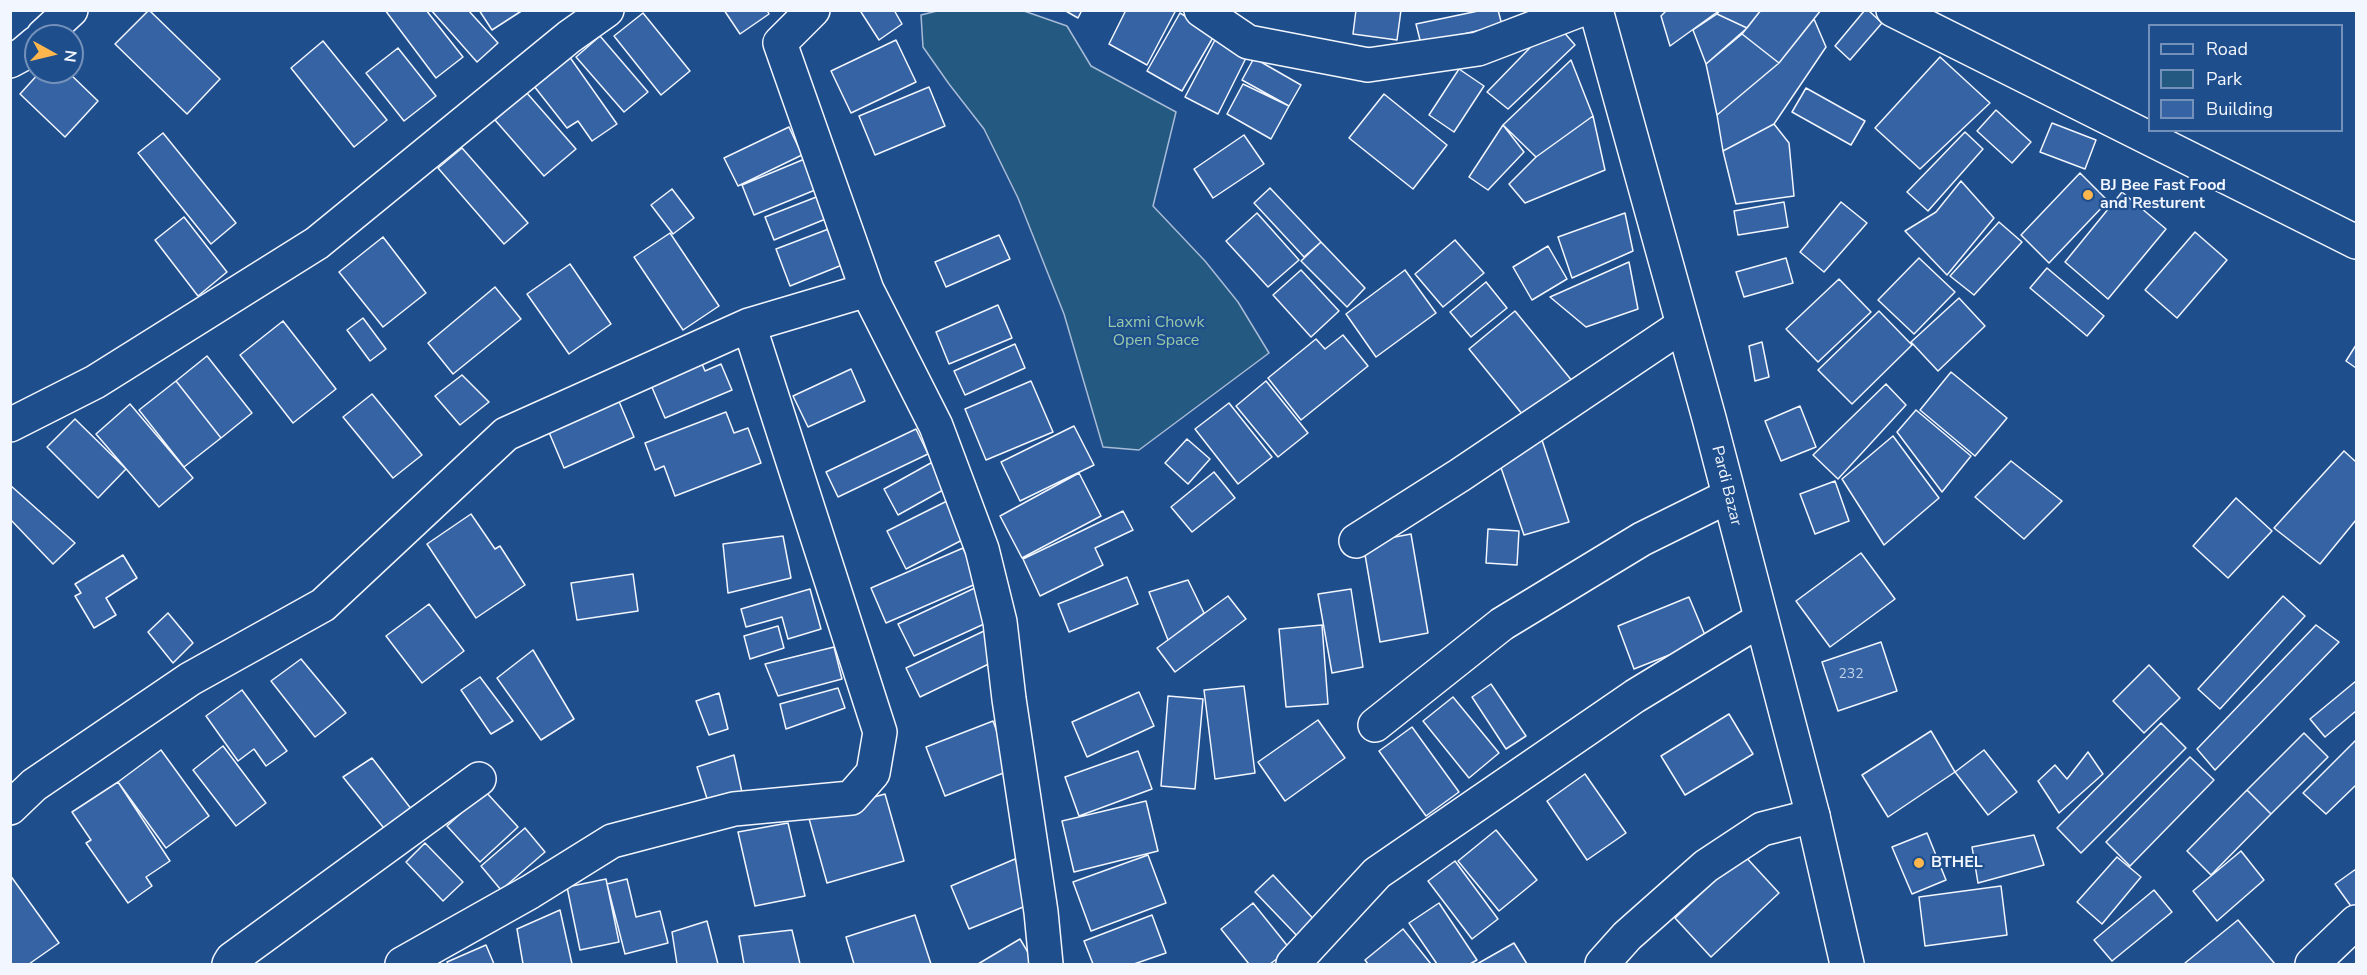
<!DOCTYPE html>
<style>
body{margin:0}
#map{position:relative;width:2367px;height:975px;overflow:hidden;background:#1f4e8c;font-family:"Nunito Sans",sans-serif}
canvas{display:block}
.frame{position:absolute;inset:0;border:12px solid #f2f6ff;pointer-events:none}
.legend{position:absolute;left:2148px;top:24px;width:195px;height:108px;box-sizing:border-box;background:#1f4e8c;border:2px solid #7391ba;margin:0;padding:8px 10px;list-style:none;font-size:18px;color:#f2f6ff}
.legend li{display:flex;align-items:center;gap:12px;height:30px}
.legend b{width:30px;border:2px solid #7391ba}
.north{position:absolute;left:24px;top:24px;width:60px;height:60px;box-sizing:border-box;background:#1f4e8c;border:2px solid #7391ba;border-radius:50%;rotate:98deg;font-size:16px;font-weight:700;line-height:24px;text-align:center;color:#f2f6ff}
.north::after{content:'';display:block;margin:auto;width:21px;height:27px;background:#ffb74d;clip-path:polygon(50% 0,100% 100%,50% 72%,0 100%)}
</style>
<div id="map">
<canvas width="2367" height="975"></canvas>
<div class="frame"></div>
<ul class="legend">
<li><b style="height:8px;background:#1f4e8c"></b>Road</li>
<li><b style="height:16px;background:#245a82"></b>Park</li>
<li><b style="height:16px;background:#3563a3"></b>Building</li>
</ul>
<div class="north">N</div>
</div>
<script>
const g = document.querySelector('canvas').getContext('2d');
g.lineJoin = 'round';
function fill(path, color) {
  g.fillStyle = color;
  g.fill(path, 'evenodd');
}
function toPath(rows) {
  const path = new Path2D();
  for (const r of rows) {
    path.moveTo(r[0], r[1]);
    for (let i = 2; i < r.length; i += 2) path.lineTo(r[i], r[i + 1]);
  }
  return path;
}
function strokePath(path, color, width, dash) {
  g.strokeStyle = color;
  g.lineWidth = width;
  g.lineCap = dash ? 'butt' : 'round';
  g.setLineDash(dash || []);
  g.stroke(path);
}
function drawText(font, color, halo, rows, align = 'center') {
  g.font = font + ' "Nunito Sans",sans-serif';
  g.lineWidth = 4.5;
  g.setLineDash([]);
  g.textBaseline = 'middle';
  g.strokeStyle = halo;
  g.fillStyle = color;
  for (const [text, x, y, turn = 0] of rows) {
    g.save();
    g.translate(x, y);
    g.rotate((+turn || 0) * Math.PI / 180);
    g.textAlign = isNaN(turn) ? turn : align;
    if (halo) g.strokeText(text, 0, 0);
    g.fillText(text, 0, 0);
    g.restore();
  }
}
const green = toPath([
 [937,11,1024,11,1067,26,1091,66,1176,112,1153,206,1205,261,1238,302,1269,353,1139,450,1103,447,1064,314,1018,198,984,129,949,84,923,47,921,15,937,11]
]);
fill(green, '#245a82');
strokePath(green, '#a8bbd7', 1.5);
const building = toPath([
 [149,10,220,79,187,114,115,44,149,10],
 [385,10,426,10,463,57,436,78,385,10],
 [431,10,468,10,498,43,477,62,431,10],
 [479,10,523,10,492,30,479,10],
 [724,10,767,10,769,14,740,34,724,10],
 [863,10,894,10,902,24,879,40,861,12,863,10],
 [1064,10,1082,10,1078,18,1064,10],
 [1126,10,1176,10,1147,65,1109,44,1126,10],
 [1356,10,1401,10,1397,40,1353,34,1356,10],
 [1483,10,1498,10,1502,25,1421,44,1416,24,1483,10],
 [1667,10,1720,10,1670,46,1661,16,1667,10],
 [1720,10,1761,10,1747,28,1717,14,1720,10],
 [1761,10,1821,10,1779,63,1742,34,1761,10],
 [1865,10,1868,10,1882,23,1850,60,1835,46,1865,10],
 [643,13,690,71,661,95,614,36,643,13],
 [1180,13,1215,34,1182,91,1147,71,1180,13],
 [1717,14,1747,28,1706,64,1693,30,1717,14],
 [1814,19,1826,47,1774,124,1723,151,1717,115,1779,63,1814,19],
 [1555,22,1575,45,1508,109,1487,92,1555,22],
 [1742,34,1779,63,1717,115,1706,64,1742,34],
 [600,36,648,92,624,112,576,57,600,36],
 [1216,38,1248,54,1218,114,1185,97,1216,38],
 [896,40,916,82,851,113,831,71,896,40],
 [323,41,387,120,354,147,291,68,323,41],
 [398,48,436,96,404,121,366,73,398,48],
 [569,56,617,124,592,141,578,121,567,128,530,81,569,56],
 [1940,57,1990,103,1920,169,1875,128,1940,57],
 [1254,58,1301,85,1289,106,1242,80,1254,58],
 [1571,60,1593,116,1536,157,1503,125,1571,60],
 [1459,69,1484,86,1454,132,1429,115,1459,69],
 [40,72,68,72,98,101,65,137,20,94,40,72],
 [1243,84,1289,106,1271,139,1227,114,1243,84],
 [929,87,945,126,875,155,859,116,929,87],
 [1806,88,1865,121,1851,145,1792,112,1806,88],
 [526,92,576,149,544,176,495,120,526,92],
 [1384,94,1447,145,1413,189,1349,138,1384,94],
 [1996,110,2031,142,2012,163,1977,131,1996,110],
 [1593,116,1605,170,1525,203,1509,184,1536,157,1593,116],
 [2052,123,2096,140,2085,169,2040,152,2052,123],
 [1774,124,1789,143,1794,196,1736,204,1723,151,1774,124],
 [1503,125,1524,152,1488,190,1469,177,1503,125],
 [789,127,802,155,738,186,724,158,789,127],
 [1965,132,1983,149,1928,211,1907,192,1965,132],
 [163,133,236,223,211,244,138,153,163,133],
 [1244,135,1264,164,1213,198,1194,169,1244,135],
 [462,148,528,223,504,244,438,168,462,148],
 [807,158,820,188,754,215,742,185,807,158],
 [2080,173,2108,201,2049,263,2021,235,2080,173],
 [1961,181,1994,218,1947,275,1905,231,1936,212,1961,181],
 [1270,188,1321,242,1304,257,1254,203,1270,188],
 [672,189,694,218,673,234,651,205,672,189],
 [2122,192,2166,229,2108,299,2065,262,2122,192],
 [824,194,833,216,774,240,765,217,824,194],
 [1784,202,1788,227,1738,235,1734,211,1784,202],
 [1841,202,1867,223,1824,272,1800,252,1841,202],
 [1257,213,1299,260,1268,287,1226,241,1257,213],
 [1625,213,1633,251,1572,278,1558,237,1625,213],
 [184,217,227,272,198,296,155,240,184,217],
 [1999,222,2022,242,1974,295,1950,276,1999,222],
 [839,225,852,261,790,286,776,249,839,225],
 [2195,232,2227,260,2177,318,2145,290,2195,232],
 [670,233,719,306,683,330,634,257,670,233],
 [999,235,1010,259,946,287,935,262,999,235],
 [383,237,426,293,383,327,339,272,383,237],
 [1455,240,1484,273,1443,307,1415,274,1455,240],
 [1321,242,1365,288,1347,307,1301,261,1321,242],
 [1548,246,1567,279,1532,300,1513,267,1548,246],
 [1786,258,1793,283,1744,297,1736,272,1786,258],
 [1919,258,1955,292,1914,334,1878,300,1919,258],
 [1629,262,1638,309,1586,327,1550,297,1629,262],
 [570,264,611,324,569,354,527,294,570,264],
 [2047,268,2104,316,2087,336,2030,288,2047,268],
 [1301,270,1339,311,1311,337,1273,295,1301,270],
 [1405,270,1436,313,1376,357,1346,314,1405,270],
 [1839,279,1871,312,1818,362,1786,329,1839,279],
 [1486,282,1507,308,1471,337,1450,312,1486,282],
 [495,287,521,319,453,374,428,343,495,287],
 [1959,298,1985,326,1938,371,1911,342,1959,298],
 [998,305,1012,338,949,364,936,332,998,305],
 [1515,311,1573,382,1527,420,1469,349,1515,311],
 [1879,311,1912,345,1852,404,1818,370,1879,311],
 [363,318,386,349,370,361,347,330,363,318],
 [283,321,336,389,293,423,240,355,283,321],
 [1343,335,1368,366,1301,420,1268,378,1316,339,1325,349,1343,335],
 [1762,342,1769,377,1755,381,1749,346,1762,342],
 [1015,344,1025,368,965,395,954,371,1015,344],
 [2356,345,2356,368,2346,361,2356,345],
 [207,356,252,413,221,438,176,381,207,356],
 [699,357,705,371,721,364,732,390,665,418,648,378,699,357],
 [851,369,865,401,808,427,793,396,851,369],
 [1951,372,2007,418,1975,456,1920,410,1951,372],
 [462,375,489,402,460,425,435,396,462,375],
 [176,381,221,438,184,467,139,410,176,381],
 [1031,381,1053,432,986,460,965,409,1031,381],
 [1266,381,1308,433,1278,457,1236,406,1266,381],
 [1886,384,1906,405,1838,479,1813,455,1886,384],
 [372,394,422,455,393,478,343,417,372,394],
 [618,399,634,437,564,468,548,430,618,399],
 [1229,403,1272,457,1238,484,1195,429,1229,403],
 [130,404,193,478,159,507,96,434,130,404],
 [1800,406,1816,447,1781,461,1765,421,1800,406],
 [1916,410,1971,456,1942,492,1897,432,1916,410],
 [726,412,734,433,748,428,761,463,675,496,664,466,655,470,645,443,726,412],
 [75,419,126,469,98,498,47,447,75,419],
 [1074,426,1094,465,1020,501,1001,462,1074,426],
 [916,429,928,454,838,497,826,472,916,429],
 [1539,431,1569,522,1524,535,1496,453,1539,431],
 [1893,436,1939,498,1884,545,1842,479,1893,436],
 [1187,439,1210,459,1188,484,1165,463,1187,439],
 [2344,451,2356,462,2356,520,2320,564,2274,528,2344,451],
 [938,459,952,485,898,515,884,489,938,459],
 [2011,461,2062,501,2024,539,1975,497,2011,461],
 [1214,472,1235,498,1192,532,1171,507,1214,472],
 [1079,473,1101,516,1022,558,1000,516,1079,473],
 [1835,481,1849,521,1815,534,1800,494,1835,481],
 [10,485,75,543,53,564,10,519,10,485],
 [2236,498,2272,531,2228,578,2193,546,2236,498],
 [951,499,970,536,906,569,887,531,951,499],
 [1123,511,1133,530,1095,548,1103,565,1040,596,1023,559,1123,511],
 [471,514,495,549,500,546,525,585,476,618,427,544,471,514],
 [1488,529,1519,531,1517,565,1486,563,1488,529],
 [1411,534,1428,633,1380,642,1363,543,1411,534],
 [783,536,791,578,728,593,723,544,783,536],
 [963,548,978,583,886,623,871,588,963,548],
 [1861,553,1895,599,1830,647,1796,601,1861,553],
 [123,555,137,578,106,598,116,615,94,628,75,596,81,593,75,584,123,555],
 [633,574,638,611,577,620,571,583,633,574],
 [1127,577,1138,604,1069,632,1058,604,1127,577],
 [1188,580,1204,613,1168,640,1149,592,1188,580],
 [979,586,995,619,914,656,898,624,979,586],
 [810,589,821,629,788,639,782,617,746,627,741,609,810,589],
 [1351,589,1363,667,1332,673,1318,594,1351,589],
 [1228,596,1246,619,1175,672,1157,648,1228,596],
 [2283,596,2305,616,2220,709,2198,689,2283,596],
 [1689,597,1707,640,1634,669,1618,626,1689,597],
 [429,604,464,651,422,683,386,636,429,604],
 [168,613,193,643,173,663,148,632,168,613],
 [1322,625,1328,704,1286,707,1279,629,1322,625],
 [2316,625,2339,642,2215,770,2197,749,2316,625],
 [778,626,784,648,750,659,744,636,778,626],
 [984,631,997,660,920,697,906,668,984,631],
 [1881,642,1897,691,1838,711,1822,662,1881,642],
 [834,647,842,679,778,696,765,664,834,647],
 [533,650,574,719,541,740,497,678,533,650],
 [301,659,346,713,315,737,271,681,301,659],
 [2149,665,2180,698,2144,733,2113,701,2149,665],
 [480,677,513,721,491,734,461,690,480,677],
 [2356,681,2356,711,2325,737,2310,719,2356,681],
 [1491,684,1526,736,1506,749,1472,697,1491,684],
 [1244,686,1255,773,1215,779,1204,690,1244,686],
 [838,688,845,708,786,729,780,704,838,688],
 [242,690,287,751,266,766,254,749,238,761,206,716,242,690],
 [1139,692,1154,726,1087,757,1072,722,1139,692],
 [719,693,728,729,709,735,696,701,719,693],
 [1168,696,1203,699,1195,789,1161,786,1168,696],
 [1453,697,1499,753,1469,778,1423,721,1453,697],
 [1729,714,1753,754,1685,795,1661,756,1729,714],
 [1318,720,1345,758,1285,801,1258,762,1318,720],
 [993,721,1011,770,945,796,926,747,993,721],
 [2161,723,2186,748,2081,853,2057,828,2161,723],
 [1412,727,1459,792,1426,816,1379,751,1412,727],
 [1931,731,1955,772,1888,817,1862,775,1931,731],
 [2304,733,2328,757,2271,814,2247,790,2304,733],
 [2356,740,2356,785,2326,814,2303,793,2356,740],
 [223,746,266,803,236,826,193,770,223,746],
 [161,750,209,816,166,848,118,782,161,750],
 [1984,750,2017,792,1988,815,1955,772,1984,750],
 [1138,751,1152,789,1079,816,1065,777,1138,751],
 [2088,752,2103,774,2059,813,2038,781,2055,765,2067,779,2088,752],
 [734,755,743,797,709,805,697,767,734,755],
 [2190,757,2214,780,2130,866,2106,842,2190,757],
 [372,758,412,810,387,832,343,777,372,758],
 [1585,774,1626,833,1587,860,1547,801,1585,774],
 [118,782,170,861,146,877,152,886,128,903,86,843,91,840,72,812,118,782],
 [2247,790,2271,814,2211,875,2187,851,2247,790],
 [485,791,518,827,480,862,447,826,485,791],
 [885,794,904,861,827,883,808,815,885,794],
 [1146,801,1158,851,1074,872,1062,821,1146,801],
 [788,823,805,896,755,906,738,832,788,823],
 [525,828,545,852,501,890,481,866,525,828],
 [1496,830,1537,880,1499,911,1458,861,1496,830],
 [1927,833,1946,880,1912,894,1892,847,1927,833],
 [2034,835,2044,865,1978,883,1972,847,2034,835],
 [425,843,463,882,443,901,406,862,425,843],
 [2241,851,2264,880,2217,921,2193,891,2241,851],
 [1743,854,1779,893,1711,957,1675,918,1743,854],
 [1148,855,1166,903,1091,931,1073,882,1148,855],
 [2117,857,2141,877,2102,924,2077,902,2117,857],
 [1015,859,1033,903,969,929,951,886,1015,859],
 [1455,861,1498,919,1472,939,1428,881,1455,861],
 [2356,869,2356,907,2353,909,2335,884,2356,869],
 [10,875,59,943,29,964,10,964,10,875],
 [1273,875,1319,925,1302,941,1255,892,1273,875],
 [606,879,619,942,580,950,567,887,606,879],
 [627,879,636,917,660,911,668,943,625,954,607,884,627,879],
 [2001,886,2007,935,1925,946,1919,897,2001,886],
 [2154,890,2172,912,2112,961,2094,940,2154,890],
 [1253,903,1290,949,1270,964,1249,964,1221,929,1253,903],
 [1439,903,1477,960,1470,964,1437,964,1409,923,1439,903],
 [560,910,572,964,523,964,517,929,560,910],
 [915,915,931,964,854,964,846,937,915,915],
 [1152,915,1166,953,1134,964,1093,964,1084,941,1152,915],
 [2238,920,2275,964,2187,964,2185,963,2238,920],
 [707,921,718,964,677,964,672,932,707,921],
 [1403,929,1431,964,1368,964,1365,960,1403,929],
 [792,930,800,964,744,964,739,936,792,930],
 [1020,939,1035,964,978,964,1020,939],
 [1514,943,1527,964,1477,964,1514,943],
 [486,945,494,964,448,964,447,962,486,945]
]);
fill(building, '#3563a3');
strokePath(building, '#f2f6ff', 1.5);
const minor = toPath([
 [1201,10,1248,42,1368,65,1478,49,1580,10],
 [1893,10,2356,242],
 [867,290,936,426,982,549,1000,622,1009,699,1041,912,1046,964],
 [10,425,95,382,317,243,569,37,607,10],
 [1356,541,1460,475,1683,325],
 [1375,725,1502,624,1642,539,1729,496],
 [10,808,34,785,190,679,323,605,506,434,749,325,867,290,780,43,813,10],
 [229,964,232,959,479,779],
 [402,964,530,892,612,841,734,809,851,798,873,773,880,732,749,325],
 [1293,964,1377,873,1635,696,1760,620],
 [1602,964,1627,936,1706,866,1762,829,1813,816],
 [2312,964,2356,922]
]);
const major = toPath([
 [1596,10,1709,418,1813,816,1847,964],
 [43,36,71,10],
 [10,61,23,54,36,43]
]);
strokePath(minor, '#f2f6ff', 36);
strokePath(major, '#f2f6ff', 36);
strokePath(minor, '#1f4e8c', 33);
strokePath(major, '#1f4e8c', 33);
for (const [x, y, r, color] of [
 [2088,195,6,"#ffb74d"],
 [1919,863,6,"#ffb74d"]
]) {
  const dot = new Path2D();
  dot.arc(x, y, r, 0, 2 * Math.PI);
  g.fillStyle = color;
  g.fill(dot);
  strokePath(dot, '#1f4e8c', 2);
}
drawText('14px', '#c3d1e8', null, [
 ["232",1851,675]
]);
drawText('bold 16px', '#f2f6ff', '#1f4e8c', [
 ["BJ Bee Fast Food",2100,186],
 ["and Resturent",2100,204],
 ["BTHEL",1931,863]
], 'left');
drawText('16px', '#97c8a6', '#1f4e8c', [
 ["Laxmi Chowk",1156,323],
 ["Open Space",1156,341]
]);
drawText('16px', '#f2f6ff', '#1f4e8c', [
 ["Pardi Bazar",1726,486,76]
]);
</script>
